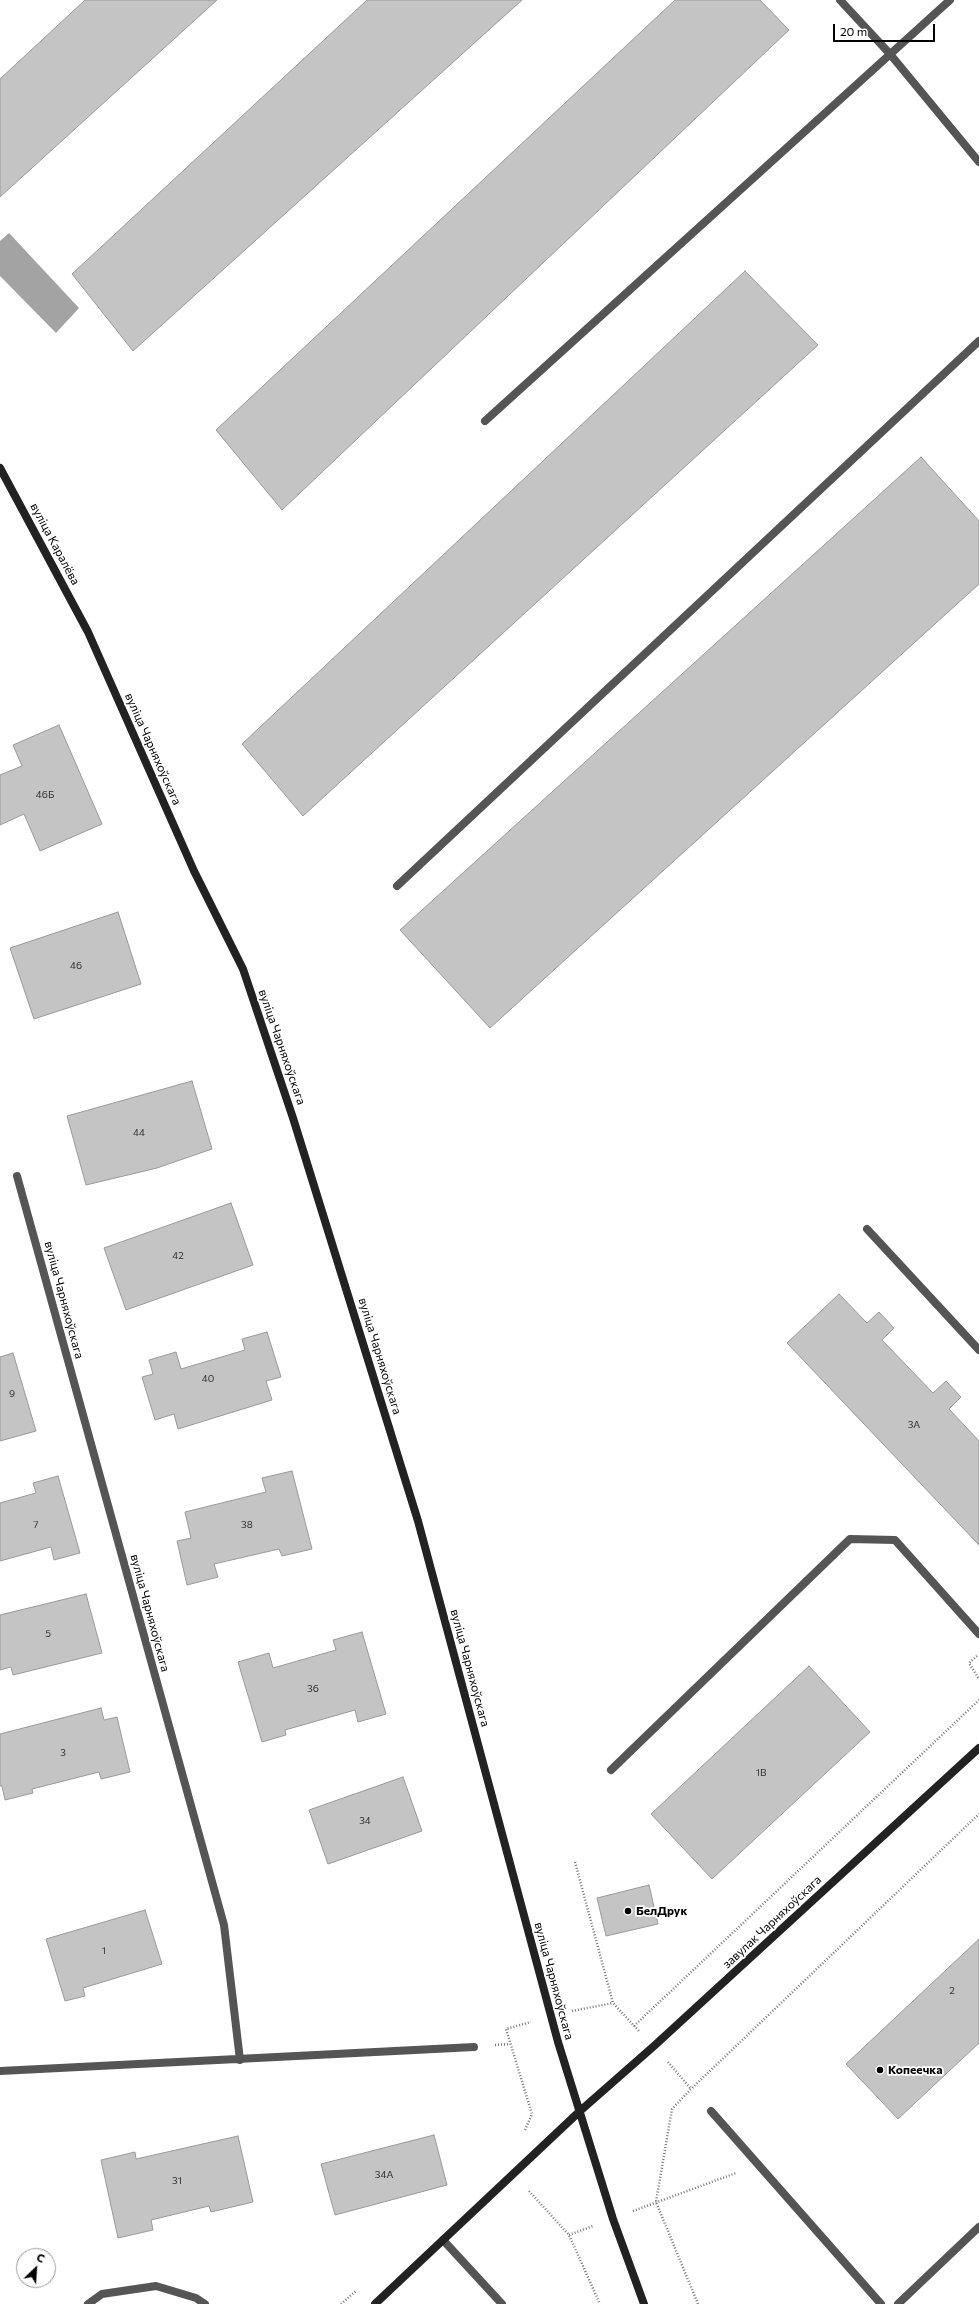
<!DOCTYPE html>
<meta charset="utf-8">
<style>
body{margin:0}
#map{position:relative;width:979px;height:2304px;overflow:hidden;background:#fff;font-family:Commissioner,sans-serif}
canvas{display:block}
.north{position:absolute;left:16px;top:2248px;width:40px;height:40px;box-sizing:border-box;background:#fff;border:1px solid #999;border-radius:50%;rotate:25deg;font-size:11px;font-weight:700;line-height:16px;text-align:center;color:#000}
.north::after{content:'';display:block;margin:auto;width:14px;height:18px;background:#000;clip-path:polygon(50% 0,100% 100%,50% 72%,0 100%)}
.scale{position:absolute;left:833px;top:24px;width:102px;height:18px;box-sizing:border-box;border:2px solid #000;border-top:0;padding-left:5px;font-size:12px;line-height:14px;white-space:nowrap;color:#000;-webkit-text-stroke:3px #fff;paint-order:stroke}
</style>
<div id="map">
<canvas width="979" height="2304"></canvas>
<div class="north">С</div>
<div class="scale">20 m</div>
</div>
<script>
const g = document.querySelector('canvas').getContext('2d');
g.lineJoin = 'round';
function fill(path, color) {
  g.fillStyle = color;
  g.fill(path, 'evenodd');
}
function toPath(rows) {
  const path = new Path2D();
  for (const r of rows) {
    path.moveTo(r[0], r[1]);
    for (let i = 2; i < r.length; i += 2) path.lineTo(r[i], r[i + 1]);
  }
  return path;
}
function strokePath(path, color, width, dash) {
  g.strokeStyle = color;
  g.lineWidth = width;
  g.lineCap = dash ? 'butt' : 'round';
  g.setLineDash(dash || []);
  g.stroke(path);
}
function drawText(font, color, halo, rows, align = 'center') {
  g.font = font + ' Commissioner,sans-serif';
  g.lineWidth = 3.5;
  g.setLineDash([]);
  g.textBaseline = 'middle';
  g.strokeStyle = halo;
  g.fillStyle = color;
  for (const [text, x, y, turn = 0] of rows) {
    g.save();
    g.translate(x, y);
    g.rotate((+turn || 0) * Math.PI / 180);
    g.textAlign = isNaN(turn) ? turn : align;
    if (halo) g.strokeText(text, 0, 0);
    g.fillText(text, 0, 0);
    g.restore();
  }
}
fill(toPath([
 [9,233,79,308,56,333,0,276,0,241]
]), '#a3a3a3');
const building = toPath([
 [85,0,217,0,0,197,0,79,85,0],
 [367,0,522,0,133,351,72,274,367,0],
 [675,0,760,0,789,30,282,510,216,430,675,0],
 [745,271,818,345,303,816,242,744,745,271],
 [921,457,979,521,979,584,490,1028,400,930,921,457],
 [59,725,102,824,40,851,24,814,0,825,0,775,22,766,13,745,59,725],
 [118,912,141,984,34,1019,10,948,118,912],
 [192,1081,212,1149,157,1168,86,1185,67,1116,192,1081],
 [231,1203,253,1265,126,1310,104,1248,231,1203],
 [839,1294,867,1323,879,1312,894,1328,882,1340,933,1393,946,1381,961,1397,949,1409,979,1441,979,1545,787,1343,839,1294],
 [267,1332,281,1377,266,1381,272,1400,178,1429,174,1414,155,1420,142,1377,153,1374,149,1360,176,1352,181,1369,245,1350,242,1339,267,1332],
 [13,1353,36,1431,0,1441,0,1357,13,1353],
 [292,1471,312,1549,282,1556,279,1549,214,1564,218,1577,187,1585,177,1541,191,1538,185,1512,266,1492,262,1478,292,1471],
 [58,1476,80,1553,54,1560,51,1547,0,1561,0,1503,36,1493,33,1483,58,1476],
 [86,1594,102,1653,13,1675,11,1667,0,1670,0,1615,86,1594],
 [362,1632,386,1714,358,1722,355,1710,285,1730,286,1735,262,1742,238,1662,269,1653,273,1668,336,1650,333,1640,362,1632],
 [809,1666,870,1732,712,1879,651,1814,809,1666],
 [101,1708,104,1720,117,1717,130,1772,101,1779,99,1772,32,1789,33,1793,5,1800,2,1786,0,1786,0,1734,101,1708],
 [403,1777,422,1831,328,1864,309,1810,403,1777],
 [649,1885,658,1924,606,1936,597,1898,649,1885],
 [145,1910,162,1964,83,1988,85,1996,65,2001,46,1939,145,1910],
 [979,1939,979,2043,898,2119,846,2064,979,1939],
 [434,2135,447,2185,335,2215,321,2164,434,2135],
 [238,2136,253,2202,211,2212,209,2206,151,2220,153,2230,118,2238,101,2160,135,2152,136,2159,238,2136]
]);
fill(building, '#c4c4c4');
strokePath(building, '#999', 1);
strokePath(toPath([
 [977,1656,969,1663,979,1679],
 [575,1862,613,2003,639,2031],
 [572,2011,613,2003],
 [634,2026,979,1700],
 [495,2045,510,2044],
 [668,2062,691,2089],
 [525,2130,532,2114,506,2029,531,2022],
 [529,2191,569,2235,600,2304],
 [633,2211,736,2173],
 [569,2235,593,2226],
 [341,2304,356,2291],
 [698,2304,656,2202,672,2109,691,2089,979,1814]
]), '#777', 2.5, [1, 2]);
strokePath(toPath([
 [840,0,890,54,979,162],
 [485,421,950,0],
 [397,886,979,341],
 [867,1229,979,1350],
 [611,1770,850,1539,895,1540,979,1634],
 [711,2111,881,2304],
 [443,2240,502,2304],
 [898,2304,979,2227]
]), '#555', 8);
strokePath(toPath([
 [17,1176,224,1925,240,2060],
 [0,2071,474,2047],
 [88,2304,102,2294,156,2286,196,2298,205,2304]
]), '#555', 8);
strokePath(toPath([
 [0,468,88,632,194,871,243,969,293,1118,418,1521,558,2042,613,2219,644,2304],
 [375,2304,580,2111,654,2046,979,1748]
]), '#222', 8);
for (const [x, y, r, color] of [
 [628,1911,4,"#000"],
 [880,2070,4,"#000"]
]) {
  const dot = new Path2D();
  dot.arc(x, y, r, 0, 2 * Math.PI);
  g.fillStyle = color;
  g.fill(dot);
  strokePath(dot, '#fff', 1.5);
}
drawText('10px', '#313131', null, [
 ["46Б",45,795],
 ["46",76,966],
 ["44",139,1133],
 ["42",178,1256],
 ["40",208,1379],
 ["9",12,1394],
 ["3А",914,1425],
 ["7",36,1525],
 ["38",247,1525],
 ["5",48,1634],
 ["36",313,1689],
 ["3",63,1753],
 ["1В",761,1773],
 ["34",365,1821],
 ["1",104,1951],
 ["2",952,1991],
 ["34А",384,2175],
 ["31",177,2181]
]);
drawText('12px', '#000', '#fff', [
 ["вуліца Каралёва",55,544,62],
 ["вуліца Чарняхоўскага",153,749,66],
 ["вуліца Чарняхоўскага",282,1047,71],
 ["вуліца Чарняхоўскага",64,1300,75],
 ["вуліца Чарняхоўскага",380,1356,73],
 ["вуліца Чарняхоўскага",150,1613,75],
 ["вуліца Чарняхоўскага",470,1668,75],
 ["завулак Чарняхоўскага",772,1922,-43],
 ["вуліца Чарняхоўскага",554,1981,75]
]);
drawText('bold 12px', '#000', '#fff', [
 ["БелДрук",636,1911],
 ["Копеечка",888,2070]
], 'left');
</script>
